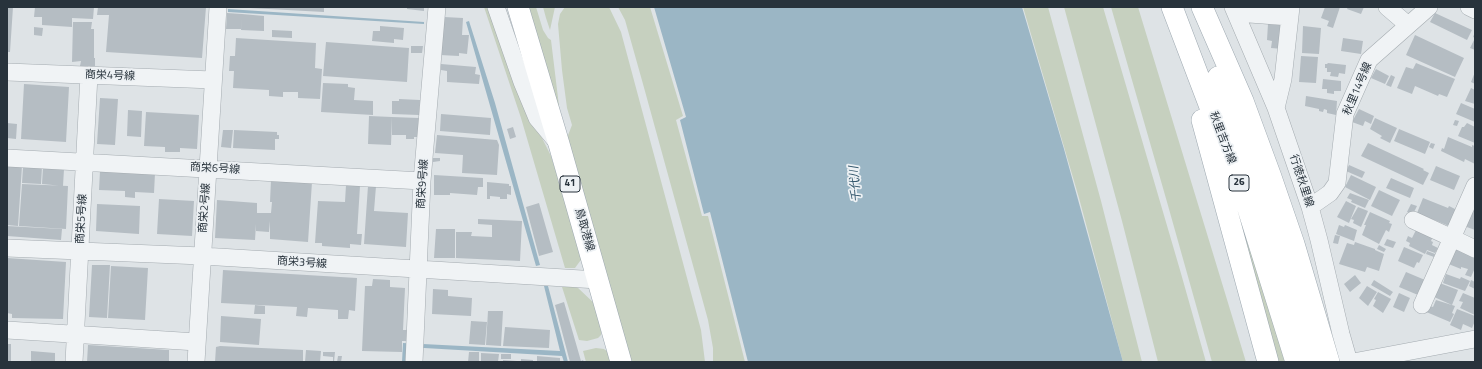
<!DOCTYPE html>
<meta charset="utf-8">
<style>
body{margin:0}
#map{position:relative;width:1482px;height:369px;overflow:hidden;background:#dee3e6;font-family:"Titillium Web",sans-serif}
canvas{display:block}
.frame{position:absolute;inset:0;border:8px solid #28333c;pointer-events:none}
</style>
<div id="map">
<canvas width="1482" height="369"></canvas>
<div class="frame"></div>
</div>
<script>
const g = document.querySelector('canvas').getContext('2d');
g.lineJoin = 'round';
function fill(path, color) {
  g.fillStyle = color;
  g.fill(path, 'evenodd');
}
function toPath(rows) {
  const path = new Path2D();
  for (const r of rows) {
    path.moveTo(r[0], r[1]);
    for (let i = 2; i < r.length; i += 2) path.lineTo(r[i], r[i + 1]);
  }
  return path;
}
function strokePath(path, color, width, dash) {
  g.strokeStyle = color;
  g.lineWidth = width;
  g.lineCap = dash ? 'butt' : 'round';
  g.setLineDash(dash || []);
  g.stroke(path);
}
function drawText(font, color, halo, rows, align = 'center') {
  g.font = font + ' "Titillium Web","Noto Sans JP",sans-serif';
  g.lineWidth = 3.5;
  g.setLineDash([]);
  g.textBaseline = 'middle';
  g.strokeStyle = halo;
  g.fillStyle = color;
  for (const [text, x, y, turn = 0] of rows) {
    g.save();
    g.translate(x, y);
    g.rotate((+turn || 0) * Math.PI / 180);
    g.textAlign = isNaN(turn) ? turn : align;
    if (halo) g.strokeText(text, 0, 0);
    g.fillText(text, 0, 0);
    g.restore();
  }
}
fill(toPath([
 [484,7,490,7,532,118,551,156,583,257,575,268,565,268,521,118],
 [525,7,536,7,543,30,548,38,551,40,559,106,556,110],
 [543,7,555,7,550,30,546,18],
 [565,7,609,7,621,32,701,330,705,362,627,362,567,138,572,125,567,108,562,70,558,24,560,14],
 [618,7,650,7,683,116,676,120,702,216,708,216,745,362,713,362,713,348,708,320,643,84,625,20],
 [1023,7,1048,7,1101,201,1142,362,1123,362,1079,198],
 [1064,7,1103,7,1180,270,1206,362,1158,362,1122,221],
 [1111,7,1138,7,1246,362,1212,362,1167,202],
 [1228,184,1254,260,1285,362,1276,362],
 [562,287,577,287,596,305,601,331,601,335,598,338,587,341,579,340],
 [596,348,604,349,608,352,613,362,586,362,583,351]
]), '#c6d0bf');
fill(toPath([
 [654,7,1022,7,1064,149,1123,362,748,362,710,212,704,214,680,120,686,117],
 [228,9,424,22,424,24,228,12],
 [469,21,495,103,540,265,536,266,466,22],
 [544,286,548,286,568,362,564,362,562,356,407,347,407,362,402,362,403,343,560,351]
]), '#9bb6c5');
fill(toPath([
 [7,7,13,7,10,52,7,52],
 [35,7,94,7,93,19,72,18,72,27,42,25,42,17,34,17],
 [98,7,206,7,202,58,106,52,109,15,97,15],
 [250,7,324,7,324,12,250,8],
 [407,7,424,7,424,11,407,9],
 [1325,7,1340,7,1333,28,1327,26,1329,21,1321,18],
 [1348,7,1364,7,1361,14,1347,9],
 [227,13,242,14,241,29,226,29],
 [1435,13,1472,30,1467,40,1430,22],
 [242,14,264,16,264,31,241,30],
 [444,17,463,18,462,35,469,35,467,54,459,53,459,56,440,55],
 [73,22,92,22,91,29,94,29,94,58,95,58,95,66,80,66,81,61,72,62],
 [1268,24,1283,25,1283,49,1271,48,1272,41,1267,40],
 [380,26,404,28,403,40,394,39,394,43,372,41,373,31,380,31],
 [1303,26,1321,28,1319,54,1302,53],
 [34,27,43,28,42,36,34,35],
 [272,30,292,31,292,38,272,37],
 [1475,32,1475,50,1470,48,1475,38,1473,37],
 [1415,35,1464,58,1455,77,1406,55],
 [236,38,316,43,315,68,322,69,320,99,298,98,298,92,283,92,283,97,269,96,269,90,233,88,234,71,229,71,230,56,235,56],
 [1343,38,1363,41,1361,54,1341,51],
 [326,42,409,48,407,82,323,76],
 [411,46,423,46,422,53,411,53],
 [1301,56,1318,57,1316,83,1299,82],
 [1328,63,1346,65,1345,74,1339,73,1338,77,1330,76,1331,72,1327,72,1327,68,1325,68,1325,64,1327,64],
 [1416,63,1455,79,1447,97,1439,94,1438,96,1415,86,1412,94,1397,88,1406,67,1413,69],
 [441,64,476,67,475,74,480,75,479,84,447,82,447,71,441,70],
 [1376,69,1389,76,1385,84,1371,78],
 [1475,72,1475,84,1471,82],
 [1391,75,1395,77,1391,87,1386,85],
 [1323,79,1341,81,1341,91,1334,91,1334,94,1327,93,1327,89,1322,89],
 [323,83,348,84,348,87,355,88,354,100,373,101,373,115,321,112],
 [24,84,69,87,66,142,21,139],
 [1471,88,1475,90,1475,104,1465,101],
 [1306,96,1337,101,1336,115,1327,113,1327,110,1324,109,1323,112,1319,111,1319,109,1305,106],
 [100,98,118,99,115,145,97,144],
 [399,99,420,100,419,115,392,114,392,101,399,101],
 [1461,103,1475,109,1475,122,1456,114],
 [1359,109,1374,116,1371,124,1365,121,1363,126,1352,122],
 [128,110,142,111,141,137,127,136],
 [146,112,199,115,197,149,180,148,180,152,165,152,165,147,144,146],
 [441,114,491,118,490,135,440,131],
 [369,116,392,117,391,145,368,144],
 [392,117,419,118,418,137,414,137,414,139,406,139,406,135,392,135],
 [1375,118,1397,128,1390,143,1380,138,1382,136,1370,129],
 [1455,120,1459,121,1457,126,1453,125],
 [7,123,17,124,16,139,7,138],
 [1467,123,1475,127,1475,143,1458,136,1462,127,1464,127],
 [513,127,516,137,510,139,507,129],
 [1399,129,1430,142,1425,154,1394,141],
 [223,130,233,130,231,148,221,147],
 [234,130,277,132,277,135,279,135,279,139,275,139,275,150,233,148],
 [437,135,497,140,499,145,497,175,462,173,463,155,435,153],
 [1448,137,1472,147,1472,145,1475,146,1475,164,1465,159,1464,162,1441,151,1442,148,1444,149],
 [1368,143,1424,169,1423,170,1429,173,1423,185,1361,156],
 [1431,143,1435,144,1433,149,1429,147],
 [433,158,440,158,440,161,433,162],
 [7,165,22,166,18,226,7,225],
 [1349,165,1365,172,1362,178,1346,171],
 [1436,166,1460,176,1454,190,1430,180],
 [23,167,42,167,41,184,22,183],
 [43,167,64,169,63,186,42,184],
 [100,171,155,173,154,193,135,192,135,198,125,197,125,191,99,190],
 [434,175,483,178,483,187,478,187,477,195,450,193,450,195,434,195],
 [1351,175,1376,187,1370,200,1345,187],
 [1391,178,1414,188,1410,198,1386,188],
 [271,180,312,182,308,242,270,239,270,221,269,232,256,231,256,224,255,240,215,238,217,200,257,203,257,213,271,213,272,202,270,202],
 [487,182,509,184,509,186,511,186,511,195,507,194,507,199,500,199,500,197,490,196,490,199,487,199],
 [22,184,68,186,66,229,19,226],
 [346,185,360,186,357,234,362,234,361,245,350,244,350,248,322,246,322,243,315,243,318,201,345,202],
 [368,186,376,186,374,211,408,213,406,247,364,244],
 [1379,190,1400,200,1392,216,1371,206],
 [1350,193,1369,200,1365,208,1351,202,1352,200,1347,198],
 [1423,198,1448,208,1449,206,1457,210,1449,226,1417,213],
 [159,199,194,201,192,236,157,234],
 [1346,201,1356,206,1349,223,1337,217],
 [539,203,553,252,539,256,526,207],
 [97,204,140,206,139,234,96,231],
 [1411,204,1417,206,1413,214,1407,212],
 [1475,206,1475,230,1464,226],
 [1358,207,1368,211,1361,227,1353,223,1354,220,1351,219],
 [1370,212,1390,221,1389,223,1392,224,1389,232,1386,230,1379,244,1362,235,1366,225,1364,225],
 [478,219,522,221,520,261,456,258,456,232,472,232,471,236,492,237,492,225,478,224],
 [1339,225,1344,227,1345,225,1357,230,1354,241,1336,234],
 [7,226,62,229,61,240,7,236],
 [1417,228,1434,234,1431,241,1433,242,1432,245,1438,248,1435,253,1427,250,1425,254,1409,246,1410,243,1406,241,1408,236,1412,238],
 [436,229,455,229,455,258,434,258],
 [1335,235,1340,236,1338,244,1333,243],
 [1387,239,1396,242,1393,248,1384,245],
 [1355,242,1375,249,1375,250,1384,254,1379,271,1367,267,1365,272,1339,264,1347,243,1354,245],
 [1379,245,1386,249,1384,252,1377,249],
 [1457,246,1475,255,1475,268,1471,277,1465,275,1468,269,1461,267,1461,269,1446,263],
 [1404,247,1423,255,1419,263,1417,262,1414,268,1398,261],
 [1427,251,1435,254,1434,257,1426,254],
 [7,258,66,262,63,319,12,318,12,314,7,313],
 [92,265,110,265,107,318,89,317],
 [111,266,148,268,145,320,108,318],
 [223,270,357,278,355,311,349,310,348,319,338,319,338,310,308,308,307,317,296,316,297,307,221,303],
 [1406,272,1425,280,1418,295,1399,287],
 [1446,274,1460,279,1461,277,1470,281,1465,291,1443,283],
 [1355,275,1361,283,1350,292,1344,284],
 [373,279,390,280,390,287,405,288,403,330,409,330,407,341,402,341,402,352,362,351,365,286,372,286],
 [1374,280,1393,292,1390,296,1371,285],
 [1471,280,1475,282,1475,289,1469,286],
 [1437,282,1458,290,1452,305,1432,296],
 [1367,286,1377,292,1368,306,1359,298],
 [433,289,448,290,448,296,472,298,471,316,432,314],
 [1378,292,1391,299,1383,313,1373,306,1376,300,1374,299],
 [1399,293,1410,298,1404,312,1393,307],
 [1463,293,1475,298,1475,315,1460,308,1463,302,1459,301],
 [1436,300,1455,306,1452,313,1454,314,1450,322,1424,311,1427,305,1433,307],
 [564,302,581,361,583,360,584,362,570,362,555,305],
 [255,305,265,306,265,314,254,314],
 [1457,309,1475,316,1475,321,1472,328,1463,324,1461,330,1450,325],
 [488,311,503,311,501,346,486,345],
 [221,316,261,319,259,345,220,342],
 [471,321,487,322,485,345,469,344],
 [505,327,550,330,549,348,503,346],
 [7,344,11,344,11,362,7,362],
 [88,345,169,350,169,362,87,362],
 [220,346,303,350,303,362,215,362,216,347],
 [306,350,321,351,320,362,305,362],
 [31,351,55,353,55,362,31,362],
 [323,352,335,352,334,362,333,362,333,357,323,356],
 [469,352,479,352,479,362,468,362],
 [481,353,499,354,498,362,481,362],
 [501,354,511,354,511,359,501,359],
 [338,356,342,356,341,362,337,362],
 [537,356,560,358,560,362,537,362],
 [521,359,533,360,533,362,521,362],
 [503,360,517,361,517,362,503,362]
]), '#b5bdc3');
const minor = toPath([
 [496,7,522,82,537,118,557,142],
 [1233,7,1276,108,1310,207,1319,240,1341,334,1349,362],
 [1387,7,1408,25],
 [1469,7,1475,10],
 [1236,13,1290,17],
 [7,72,213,80],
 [1276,108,1283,79,1291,7],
 [7,158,422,181],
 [1475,186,1452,238,1475,249],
 [1310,207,1330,193,1337,183,1345,114,1369,60,1429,7],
 [1413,220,1452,238,1422,305],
 [7,248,202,256,598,280],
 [7,330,197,342],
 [74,362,89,75],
 [196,362,218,7],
 [414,362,422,181,437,7],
 [1353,362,1475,339]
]);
const major = toPath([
 [518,7,559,144,621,362],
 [1172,7,1245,199,1296,362],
 [1202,7,1243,101,1271,177,1294,244,1329,362],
 [1218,77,1277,242,1313,362],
 [1202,120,1268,362]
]);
strokePath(minor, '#a4abb0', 18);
strokePath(major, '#9ea9b1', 22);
strokePath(minor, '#f0f3f5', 17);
strokePath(major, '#fff', 21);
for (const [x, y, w] of [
 [1239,183,20],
 [570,184,20]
]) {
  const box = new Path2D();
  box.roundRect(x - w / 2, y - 8, w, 16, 3);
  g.fillStyle = '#edf1f4';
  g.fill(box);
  strokePath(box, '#28333c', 1);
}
drawText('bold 10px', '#28333c', null, [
 ["26",1239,183],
 ["41",570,184]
]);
drawText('11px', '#28333c', '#edf1f4', [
 ["商栄4号線",110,76,2],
 ["秋里14号線",1358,89,-67],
 ["秋里吉方線",1222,138,69],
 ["商栄6号線",215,169,3],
 ["行徳秋里線",1301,181,72],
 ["商栄9号線",423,184,-86],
 ["商栄2号線",205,208,-86],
 ["商栄5号線",82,219,-87],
 ["鳥取港線",584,230,74],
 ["商栄3号線",302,263,4]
]);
drawText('italic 12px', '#35586d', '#edf1f4', [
 ["千代川",856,184,-95]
]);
</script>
